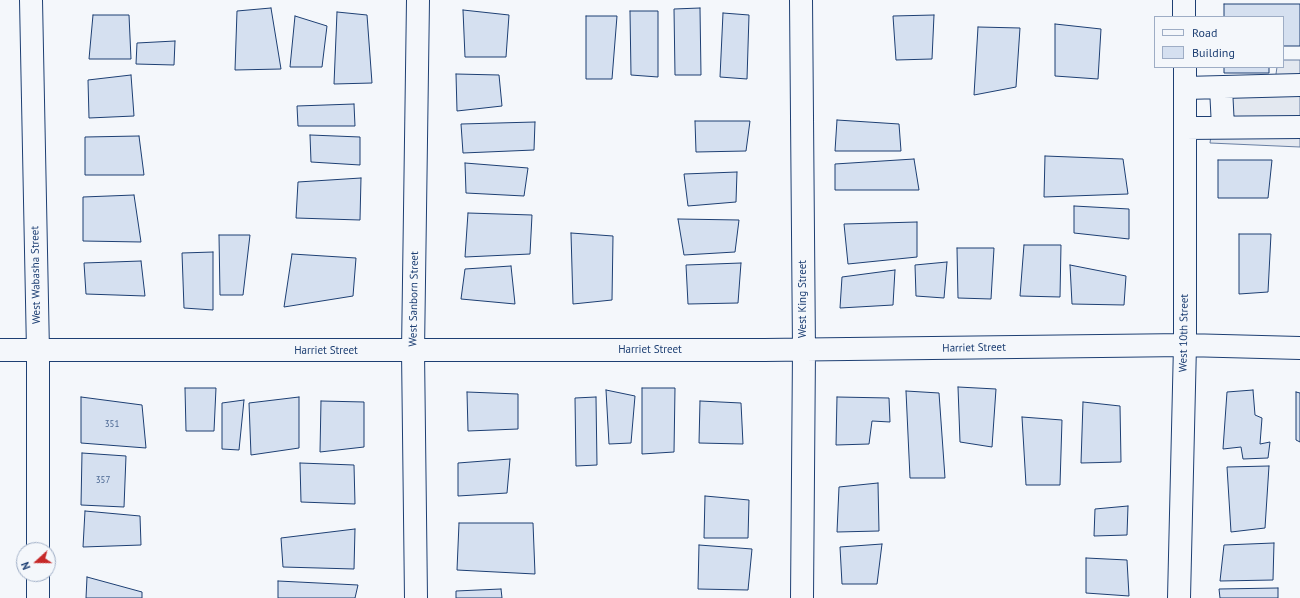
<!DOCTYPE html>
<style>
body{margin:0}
#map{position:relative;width:1300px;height:598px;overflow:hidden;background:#f4f7fb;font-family:"PT Sans",sans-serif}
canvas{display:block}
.legend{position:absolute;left:1154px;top:16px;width:130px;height:52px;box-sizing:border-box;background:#f4f7fb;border:1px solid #9eadc5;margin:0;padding:5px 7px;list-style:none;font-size:12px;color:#1d3f73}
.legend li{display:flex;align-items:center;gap:8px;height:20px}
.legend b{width:20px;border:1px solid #9eadc5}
.north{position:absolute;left:16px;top:542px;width:40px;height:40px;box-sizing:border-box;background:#f4f7fb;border:1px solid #9eadc5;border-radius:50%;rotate:249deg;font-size:11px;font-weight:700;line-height:16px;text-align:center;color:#1d3f73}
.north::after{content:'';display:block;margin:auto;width:14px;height:18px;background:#c62828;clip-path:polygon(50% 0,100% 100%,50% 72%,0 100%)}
</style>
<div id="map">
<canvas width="1300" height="598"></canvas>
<ul class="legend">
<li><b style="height:5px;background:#f4f7fb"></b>Road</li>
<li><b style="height:11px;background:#d5e0f0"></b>Building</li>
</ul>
<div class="north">N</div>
</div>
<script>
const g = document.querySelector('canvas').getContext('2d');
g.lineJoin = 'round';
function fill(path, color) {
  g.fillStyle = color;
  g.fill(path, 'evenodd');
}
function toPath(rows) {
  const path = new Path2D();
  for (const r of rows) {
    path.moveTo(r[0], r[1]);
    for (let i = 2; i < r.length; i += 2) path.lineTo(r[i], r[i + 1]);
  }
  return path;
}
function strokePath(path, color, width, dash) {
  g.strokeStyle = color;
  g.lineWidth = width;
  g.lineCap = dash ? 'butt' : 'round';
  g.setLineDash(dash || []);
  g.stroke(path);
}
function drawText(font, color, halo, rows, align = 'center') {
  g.font = font + ' "PT Sans",sans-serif';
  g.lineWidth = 3;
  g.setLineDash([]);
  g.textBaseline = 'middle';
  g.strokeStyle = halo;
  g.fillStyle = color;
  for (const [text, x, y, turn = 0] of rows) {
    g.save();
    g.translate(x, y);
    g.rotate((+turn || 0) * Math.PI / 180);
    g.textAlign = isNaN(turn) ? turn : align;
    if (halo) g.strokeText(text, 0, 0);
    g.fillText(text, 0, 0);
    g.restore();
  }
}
const parking = toPath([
 [1283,60,1300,60,1300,147,1210,143,1218,84,1275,81,1277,67,1283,67,1283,60]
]);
fill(parking, '#e3e8f0');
strokePath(parking, '#687fa3', 1);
const building = toPath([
 [1224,4,1300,4,1300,46,1283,46,1283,17,1224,17,1224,4],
 [271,8,281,69,235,70,237,11,271,8],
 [700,8,701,75,675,75,674,9,700,8],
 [463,10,509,15,506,57,465,57,463,10],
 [630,11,658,11,658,77,631,75,630,11],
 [337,12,367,15,372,83,334,84,337,12],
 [723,13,749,15,747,79,720,77,723,13],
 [93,15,129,15,131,59,89,59,93,15],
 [934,15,932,59,896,60,893,16,934,15],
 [295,16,327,26,322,67,290,67,295,16],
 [586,16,617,16,612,79,586,79,586,16],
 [1055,24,1101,29,1098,79,1055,76,1055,24],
 [978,27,1020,28,1016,87,974,95,978,27],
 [175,41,174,65,136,64,137,43,175,41],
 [1224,67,1269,67,1269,73,1224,73,1224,67],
 [456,74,499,75,502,106,457,111,456,74],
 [131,75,134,116,89,118,88,80,131,75],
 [354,104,355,126,298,126,297,106,354,104],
 [837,120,899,124,901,151,835,151,837,120],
 [695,121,750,121,746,151,696,152,695,121],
 [535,122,534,150,463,153,461,124,535,122],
 [310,135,360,137,360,165,311,162,310,135],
 [139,136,144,175,85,175,85,137,139,136],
 [1045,156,1123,159,1128,194,1044,197,1045,156],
 [914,159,919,190,835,190,835,164,914,159],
 [1218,160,1272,160,1268,198,1218,198,1218,160],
 [465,163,528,168,524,196,466,193,465,163],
 [737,172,736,202,688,206,684,174,737,172],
 [361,178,360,220,296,218,298,182,361,178],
 [134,195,141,242,83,241,83,197,134,195],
 [1074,206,1129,209,1129,239,1074,233,1074,206],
 [468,213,532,215,530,254,465,257,468,213],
 [678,219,739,220,735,252,684,255,678,219],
 [917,222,917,257,848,264,844,224,917,222],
 [571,233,613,236,612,300,573,304,571,233],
 [1239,234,1271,234,1268,292,1239,294,1239,234],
 [219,235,250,235,243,295,220,295,219,235],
 [1024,245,1061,245,1060,297,1020,296,1024,245],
 [957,248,994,248,991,299,958,298,957,248],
 [213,252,213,310,184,308,182,253,213,252],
 [292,254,356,258,353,296,284,307,292,254],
 [141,261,145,296,86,294,84,263,141,261],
 [947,262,944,298,916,296,915,265,947,262],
 [741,263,738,303,688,304,686,265,741,263],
 [1070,265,1126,276,1124,305,1072,304,1070,265],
 [511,266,515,304,461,299,465,269,511,266],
 [895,270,893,305,840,308,842,277,895,270],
 [958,387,996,389,992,447,960,442,958,387],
 [185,388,216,388,214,431,186,431,185,388],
 [642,388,675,388,674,452,642,454,642,388],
 [606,390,635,396,631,443,609,444,606,390],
 [1253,390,1255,415,1262,418,1260,444,1270,442,1268,458,1243,459,1241,447,1223,449,1227,392,1253,390],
 [906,391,939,393,945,478,910,478,906,391],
 [467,392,518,394,518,429,468,431,467,392],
 [1296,392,1300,393,1300,442,1296,440,1296,392],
 [81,397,142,405,146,448,81,443,81,397],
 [299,397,299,448,251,455,249,403,299,397],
 [596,397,597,465,576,466,575,398,596,397],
 [837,397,889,398,890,422,872,421,869,444,836,445,837,397],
 [244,400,239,450,222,449,222,403,244,400],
 [321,401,364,402,364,447,320,452,321,401],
 [700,401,741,403,743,444,699,443,700,401],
 [1083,402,1120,406,1121,462,1081,463,1083,402],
 [1022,417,1062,420,1060,485,1026,485,1022,417],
 [82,453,126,456,124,507,81,505,82,453],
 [510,459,507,493,458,496,458,463,510,459],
 [300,463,354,465,355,504,301,502,300,463],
 [1269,466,1265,528,1231,532,1227,467,1269,466],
 [878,483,879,531,837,532,839,487,878,483],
 [705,496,749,500,748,538,704,538,705,496],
 [1128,506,1127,535,1094,536,1095,509,1128,506],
 [85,511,140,516,141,545,83,547,85,511],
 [459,523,533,523,535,574,457,570,459,523],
 [355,529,354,569,283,567,281,538,355,529],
 [1274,543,1273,580,1220,581,1224,545,1274,543],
 [882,544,877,584,842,584,840,547,882,544],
 [699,545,752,549,748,590,698,589,699,545],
 [1086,558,1127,560,1129,596,1086,593,1086,558],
 [87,577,142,592,142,598,86,598,87,577],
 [278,581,358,585,355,598,278,598,278,581],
 [1278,588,1278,598,1220,598,1219,589,1278,588],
 [501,589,502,598,456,598,456,591,501,589]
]);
fill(building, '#d5e0f0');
strokePath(building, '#1d3f73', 1);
const minor = toPath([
 [31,0,38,351,38,550],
 [801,0,804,350,802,598],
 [1184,0,1184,17],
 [1185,88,1300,85],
 [1221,88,1223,127],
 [1185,128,1300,127],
 [0,350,764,350,1185,345,1300,348],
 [38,574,38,598],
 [416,598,413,351,418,0],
 [1179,598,1185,345,1185,67]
]);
strokePath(minor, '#1d3f73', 24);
strokePath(minor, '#f4f7fb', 22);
drawText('9px', '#4b6792', null, [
 ["351",112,424],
 ["357",103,480]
]);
drawText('11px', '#1d3f73', '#f4f7fb', [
 ["West Wabasha Street",36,275,-91],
 ["West Sanborn Street",414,299,-89],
 ["West King Street",803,299,-90],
 ["West 10th Street",1184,333,-89],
 ["Harriet Street",974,348,-1],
 ["Harriet Street",650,350],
 ["Harriet Street",326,351]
]);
</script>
